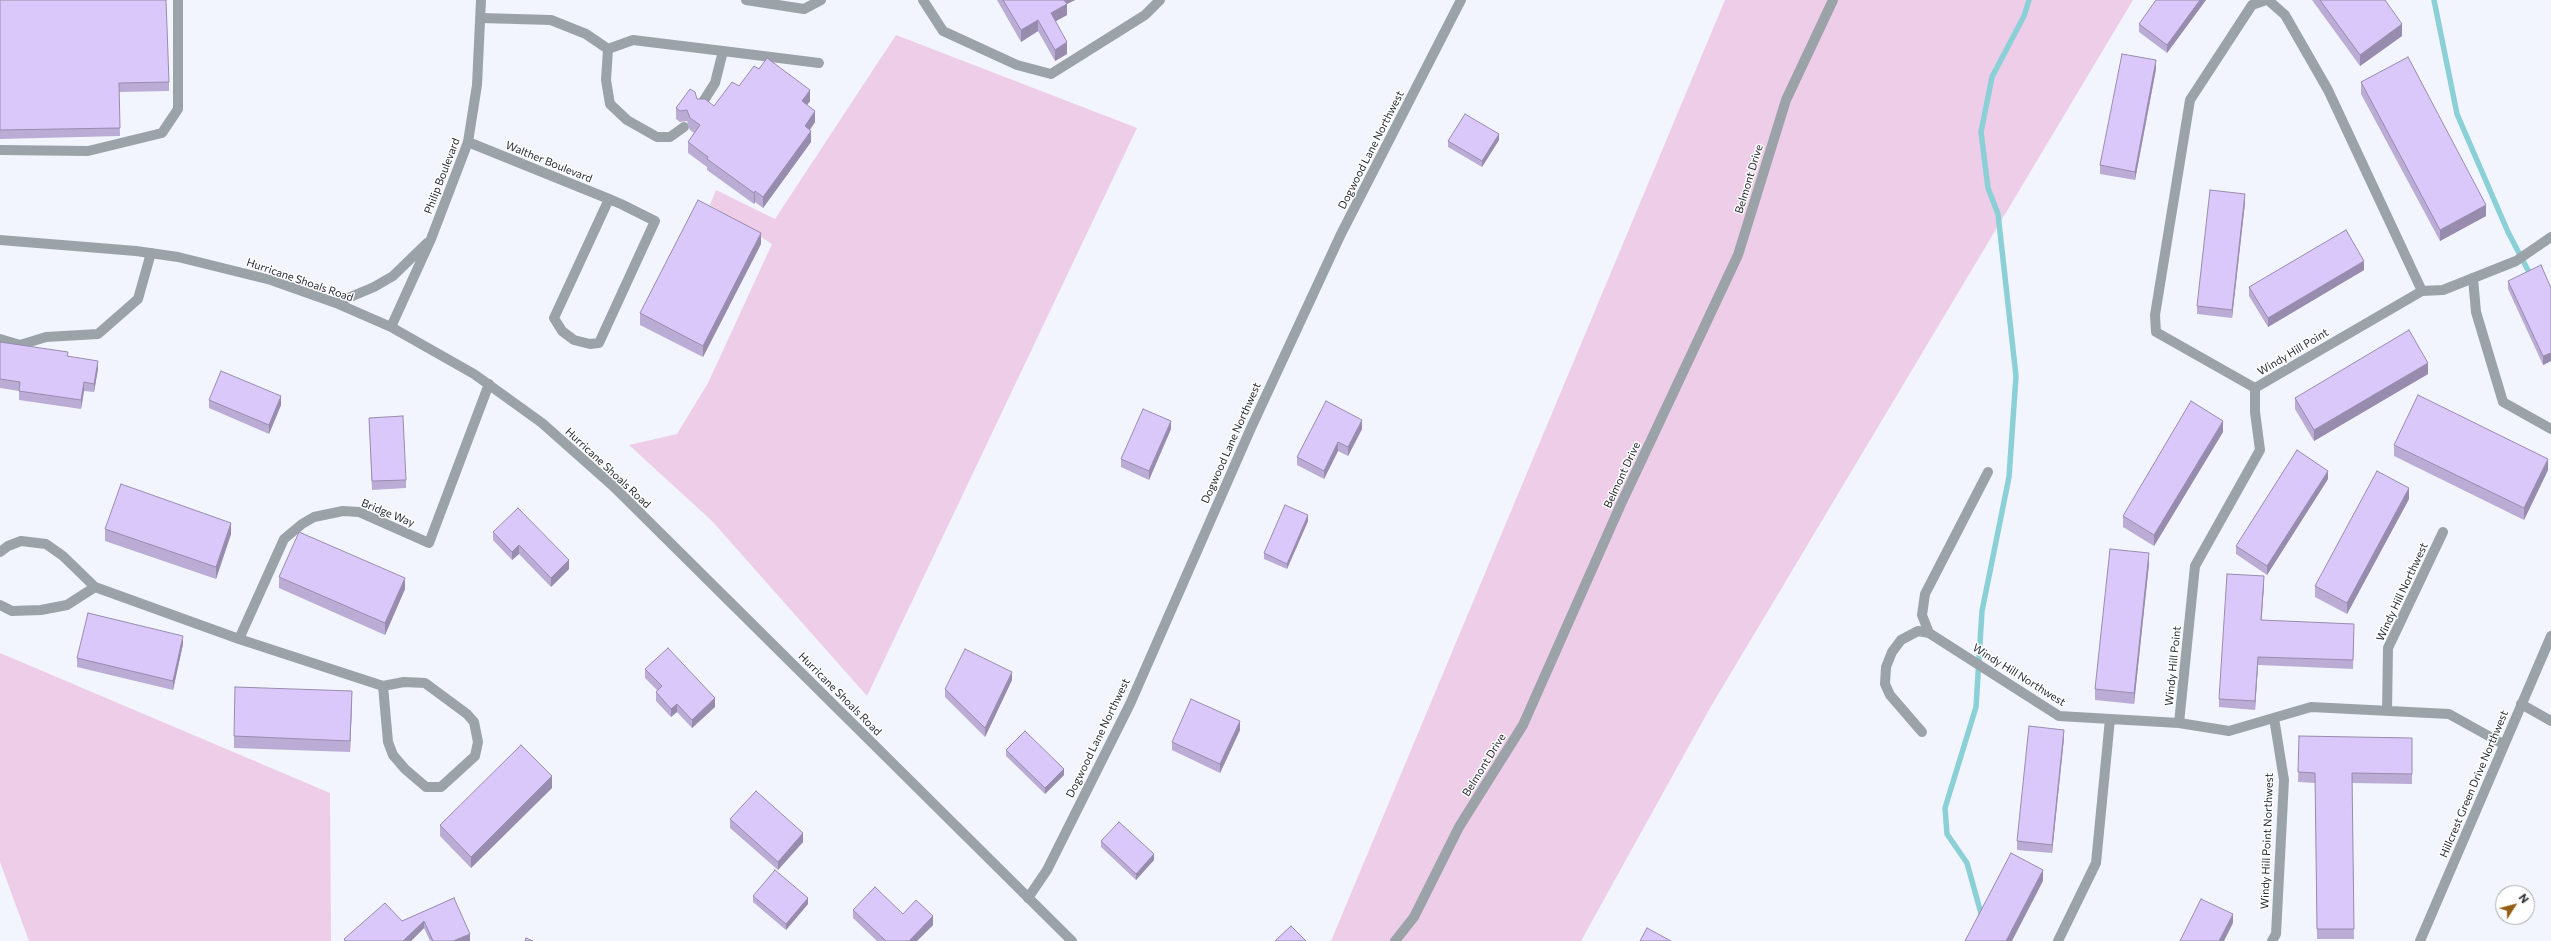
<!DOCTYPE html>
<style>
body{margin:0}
#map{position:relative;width:2551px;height:941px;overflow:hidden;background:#f2f5fd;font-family:Commissioner,sans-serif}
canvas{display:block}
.north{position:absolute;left:2495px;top:885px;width:40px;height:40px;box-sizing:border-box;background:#fff;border:1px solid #a9aaad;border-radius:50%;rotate:54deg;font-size:11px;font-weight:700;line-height:16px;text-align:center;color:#282b32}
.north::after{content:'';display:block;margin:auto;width:14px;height:18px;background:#945f14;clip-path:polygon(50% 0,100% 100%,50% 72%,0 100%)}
</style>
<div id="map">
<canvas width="2551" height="941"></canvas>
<div class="north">N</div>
</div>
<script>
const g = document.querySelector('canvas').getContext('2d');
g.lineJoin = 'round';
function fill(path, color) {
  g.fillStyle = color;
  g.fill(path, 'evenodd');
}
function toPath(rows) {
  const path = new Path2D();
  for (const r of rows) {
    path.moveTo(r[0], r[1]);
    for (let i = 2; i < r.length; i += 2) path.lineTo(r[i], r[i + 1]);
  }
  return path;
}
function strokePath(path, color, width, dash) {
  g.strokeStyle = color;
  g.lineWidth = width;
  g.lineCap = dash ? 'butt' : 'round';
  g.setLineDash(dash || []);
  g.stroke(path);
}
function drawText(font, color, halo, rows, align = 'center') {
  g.font = font + ' Commissioner,sans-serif';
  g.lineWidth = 3;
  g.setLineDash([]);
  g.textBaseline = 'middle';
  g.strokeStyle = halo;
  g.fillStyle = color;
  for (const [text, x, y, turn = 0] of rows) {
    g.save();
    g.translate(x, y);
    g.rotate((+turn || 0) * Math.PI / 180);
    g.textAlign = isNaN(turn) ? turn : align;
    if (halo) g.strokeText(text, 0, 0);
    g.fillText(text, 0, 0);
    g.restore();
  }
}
fill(toPath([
 [1725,0,2133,0,1710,708,1581,941,1331,941],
 [896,35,1137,128,867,696,712,521,629,445,677,434,708,383,772,244,710,205,716,190,775,219],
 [0,653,330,793,331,941,29,941,0,862]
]), '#eecde8');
strokePath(toPath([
 [2434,0,2457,114,2508,232,2532,278],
 [1982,917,1967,863,1947,834,1945,808,1976,707,1982,611,2009,477,2016,376,1998,214,1988,188,1981,132,1992,77,2024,16,2029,0]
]), '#8cd0d7', 5.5);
strokePath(toPath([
 [746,0,804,9,821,0],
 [923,0,943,31,1017,65,1051,74,1145,15,1160,0],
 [2268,0,2285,15,2328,90,2422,291],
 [481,18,551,20,586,34,608,49,606,80,610,104,627,120,657,137,670,137,684,127],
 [608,49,633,40,723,51,715,83,701,105],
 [723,51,819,63],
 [468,142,609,199,621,204,655,221,599,343,590,344,574,340,562,331,554,318,609,199],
 [0,150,88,151,162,133,178,109,178,0],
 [2473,278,2476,312,2503,402,2551,429],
 [0,339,20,345,46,337,98,334,138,299,151,253],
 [2255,388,2156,332,2155,315,2190,100,2252,5,2266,0],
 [2521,704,2551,721]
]), '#9ba3a9', 10);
strokePath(toPath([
 [0,552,8,546,21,541,46,544,63,556,95,587,67,605,41,610,12,611,0,605],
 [95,587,239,639,383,686],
 [1929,633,1922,615,1925,594,1988,472],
 [239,639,284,539,302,524,314,517,343,511,359,512,429,543,489,384],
 [404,682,425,683,467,714,474,722,478,742,475,756,441,787,426,787,405,769,393,755,388,742,383,686,404,682],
 [2387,711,2388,648,2443,532],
 [2179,723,2195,566,2260,450,2255,412,2255,388,2422,291,2443,290,2516,261,2551,237],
 [1922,732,1890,695,1885,684,1886,667,1892,652,1901,640,1918,631,1929,633,2059,716,2179,723,2229,731,2311,707,2449,714,2503,744],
 [1028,898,1047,870,1130,704,1251,428,1341,234,1461,0],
 [1395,941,1414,917,1459,827,1523,725,1621,504,1738,255,1786,100,1833,0],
 [2058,941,2096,863,2110,719],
 [2272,941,2276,934,2284,780,2274,718],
 [2420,941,2551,636]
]), '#9ba3a9', 10);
strokePath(toPath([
 [0,240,136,251,178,257,271,280,336,303,391,327,474,374,542,423,613,486,1072,941],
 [336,303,374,287,393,276,427,243],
 [391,327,431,239,468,142,477,85,481,0]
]), '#9ba3a9', 10);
fill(toPath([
 [0,0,169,82,169,91,119,92,120,136,0,139],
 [997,0,1075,0,1067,4,1067,15,1055,21,1067,54,1055,61,1038,31,1021,42],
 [2206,0,2167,53,2139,32,2139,24],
 [2312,0,2385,0,2402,36,2360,66],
 [759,69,810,101,807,105,815,122,810,130,811,142,763,208,755,202,754,204,707,170,707,167,688,153,688,142,694,133,690,130,687,121,680,122,676,119,676,108,697,99,714,106,739,86],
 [2156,69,2135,180,2100,174,2100,165],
 [2361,82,2486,216,2440,241,2361,94],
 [1499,140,1482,167,1448,147,1448,141],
 [2245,203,2232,318,2197,314,2197,306],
 [761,244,703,357,640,325,640,313],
 [2364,270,2268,327,2249,296,2249,287],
 [2508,281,2551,288,2551,361,2543,365,2508,289],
 [0,342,68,356,98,369,94,392,84,391,81,409,19,400,19,391,0,388],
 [2428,374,2314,441,2295,409,2295,398],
 [209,400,281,405,269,434,209,408],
 [369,418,406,480,406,488,372,490],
 [1171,429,1149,480,1121,467,1121,459],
 [1362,429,1348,456,1338,451,1324,479,1297,465,1297,457],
 [2223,432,2154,546,2123,527,2123,516],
 [2394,445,2548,470,2524,520,2394,456],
 [2328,479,2267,575,2236,554,2236,546],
 [2409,499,2347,614,2315,597,2315,586],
 [1308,521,1287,569,1264,559,1264,553],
 [105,529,231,534,216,579,105,541],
 [493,532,569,569,551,587,519,554,512,560,493,540],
 [2149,564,2134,704,2095,700,2095,689],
 [279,577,405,589,385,635,279,588],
 [2264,585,2261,620,2354,632,2353,669,2258,665,2255,710,2219,707,2219,699],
 [183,644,173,690,77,667,77,658],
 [645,669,715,707,692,728,677,712,671,717,656,701,656,692,657,690,645,678],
 [1012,680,985,737,945,697,945,689],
 [352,702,350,752,234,748,234,736],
 [1240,730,1220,773,1172,750,1172,742],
 [2299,736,2412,738,2412,784,2352,783,2354,939,2317,939,2315,783,2298,782],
 [2064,738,2052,853,2017,850,2017,841],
 [1006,750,1064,775,1045,794,1006,756],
 [552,788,471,868,440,836,440,825],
 [730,819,803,842,778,870,730,828],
 [1101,841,1154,860,1136,880,1101,847],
 [753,896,808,904,786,930,753,902],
 [454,898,470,941,430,941,424,928,411,941,344,941,344,939,402,921],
 [853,910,903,914,933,925,917,941,877,941,853,918]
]), '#bbacd6');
fill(toPath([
 [1061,0,1075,0,1067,4,1067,15,1051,24,1051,13],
 [2200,0,2206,0,2167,53,2167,45],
 [1038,20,1038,31,1021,42,1021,30],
 [2402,24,2402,36,2360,66,2360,55],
 [1067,42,1067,54,1055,61,1055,50],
 [2156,60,2156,69,2135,180,2135,172],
 [810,90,810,101,802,112,802,101],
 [815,111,815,122,805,137,805,126],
 [811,131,811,142,763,208,763,197],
 [1499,134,1499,140,1482,167,1482,161],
 [755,191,755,202,754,204,754,193],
 [2245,194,2245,203,2232,318,2232,310],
 [2486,205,2486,216,2440,241,2440,230],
 [761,233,761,244,703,357,703,346],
 [2364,261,2364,270,2268,327,2268,318],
 [2551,353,2551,361,2543,365,2543,356],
 [98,361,98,369,94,392,94,384],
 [2428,363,2428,374,2314,441,2314,430],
 [84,382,84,391,81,409,81,400],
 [281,396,281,405,269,434,269,425],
 [1362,420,1362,429,1348,456,1348,447],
 [1171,421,1171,429,1149,480,1149,471],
 [2223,421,2223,432,2154,546,2154,535],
 [1338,442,1338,451,1324,479,1324,471],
 [2548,459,2548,470,2524,520,2524,508],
 [2328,471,2328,479,2267,575,2267,566],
 [2409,488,2409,499,2347,614,2347,603],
 [1308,515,1308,521,1287,569,1287,564],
 [231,523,231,534,216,579,216,567],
 [519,545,519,554,512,560,512,552],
 [2149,553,2149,564,2134,704,2134,693],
 [569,560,569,569,551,587,551,578],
 [2264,576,2264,585,2261,629,2261,620],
 [405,578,405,589,385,635,385,623],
 [183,636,183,644,173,690,173,681],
 [2258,657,2258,665,2255,710,2255,701],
 [1012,672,1012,680,985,737,985,728],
 [352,691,352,702,350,752,350,741],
 [715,698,715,707,692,728,692,720],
 [677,704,677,712,671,717,671,709],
 [1240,721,1240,730,1220,773,1220,764],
 [2064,730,2064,738,2052,853,2052,845],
 [1064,769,1064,775,1045,794,1045,788],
 [552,776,552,788,471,868,471,857],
 [803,833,803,842,778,870,778,862],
 [1154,854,1154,860,1136,880,1136,874],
 [2043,870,2043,881,2012,941,2006,941],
 [808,898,808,904,786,930,786,924],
 [2233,914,2233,923,2224,941,2219,941],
 [933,916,933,925,917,941,909,941],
 [424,921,424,928,411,941,403,941],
 [470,934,470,941,453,941]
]), '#988cae');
const building = toPath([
 [0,0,166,0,169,82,119,83,120,128,0,130,0,0],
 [1003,0,1064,0,1067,4,1051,13,1067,42,1055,50,1038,20,1021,30,1003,0],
 [2156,0,2200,0,2167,45,2139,24,2156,0],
 [2320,0,2385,0,2402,24,2360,55,2320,0],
 [2122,54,2156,60,2135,172,2100,165,2122,54],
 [2408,57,2486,205,2440,230,2361,82,2408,57],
 [767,58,810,90,802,101,815,111,805,126,811,131,763,197,755,191,754,193,707,159,708,157,688,142,700,125,690,118,687,110,680,111,676,108,690,89,695,92,697,99,705,99,714,106,732,82,739,86,754,66,759,69,767,58],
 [1465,114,1499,134,1482,161,1448,141,1465,114],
 [2210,190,2245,194,2232,310,2197,306,2210,190],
 [698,200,761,233,703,346,640,313,698,200],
 [2346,230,2364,261,2268,318,2249,287,2346,230],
 [2541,265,2551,288,2551,353,2543,356,2508,281,2541,265],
 [2409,330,2428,363,2314,430,2295,398,2409,330],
 [0,342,68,352,67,356,98,361,94,384,84,382,81,400,19,391,20,382,0,379,0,342],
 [221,371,281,396,269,425,209,400,221,371],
 [2418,395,2548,459,2524,508,2394,445,2418,395],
 [1326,401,1362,420,1348,447,1338,442,1324,471,1297,457,1326,401],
 [2191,401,2223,421,2154,535,2123,516,2191,401],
 [1143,409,1171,421,1149,471,1121,459,1143,409],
 [403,416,406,480,372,481,369,418,403,416],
 [2297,450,2328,471,2267,566,2236,546,2297,450],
 [2377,471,2409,488,2347,603,2315,586,2377,471],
 [121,484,231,523,216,567,105,529,121,484],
 [1285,505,1308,515,1287,564,1264,553,1285,505],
 [518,508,569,560,551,578,519,545,512,552,493,532,518,508],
 [299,532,405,578,385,623,279,577,299,532],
 [2110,549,2149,553,2134,693,2095,689,2110,549],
 [2227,574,2264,576,2261,620,2354,624,2353,660,2258,657,2255,701,2219,699,2227,574],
 [88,613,183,636,173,681,77,658,88,613],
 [668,648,715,698,692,720,677,704,671,709,656,692,662,686,645,669,668,648],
 [965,649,1012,672,985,728,945,689,965,649],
 [235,687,352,691,350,741,234,736,235,687],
 [1191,699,1240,721,1220,764,1172,742,1191,699],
 [2029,726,2064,730,2052,845,2017,841,2029,726],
 [1025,731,1064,769,1045,788,1006,750,1025,731],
 [2299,736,2412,738,2412,774,2352,773,2354,929,2317,929,2315,773,2298,772,2299,736],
 [521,745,552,776,471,857,440,825,521,745],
 [756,791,803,833,778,862,730,819,756,791],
 [1119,822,1154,854,1136,874,1101,841,1119,822],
 [2011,853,2043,870,2006,941,1965,941,2011,853],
 [775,870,808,898,786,924,753,896,775,870],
 [875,887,903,914,916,900,933,916,909,941,886,941,853,910,875,887],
 [454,898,470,934,453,941,433,941,424,921,403,941,346,941,344,939,385,903,402,921,454,898],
 [2201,899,2233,914,2219,941,2180,941,2201,899],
 [1291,926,1306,941,1275,941,1291,926],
 [1647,928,1671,941,1640,941,1647,928],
 [526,938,533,941,525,941,526,938]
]);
fill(building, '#d9c8f9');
strokePath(building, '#988cae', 1);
drawText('11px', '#282b32', '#fff', [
 ["Dogwood Lane Northwest",1371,150,-63],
 ["Walther Boulevard",549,162,22],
 ["Philip Boulevard",442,176,-69],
 ["Belmont Drive",1749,179,-73],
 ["Hurricane Shoals Road",300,280,19],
 ["Windy Hill Point",2293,352,-31],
 ["Dogwood Lane Northwest",1231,443,-66],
 ["Hurricane Shoals Road",608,468,43],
 ["Belmont Drive",1622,475,-65],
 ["Bridge Way",388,513,22],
 ["Windy Hill Northwest",2402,592,-65],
 ["Windy Hill Point",2173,666,-84],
 ["Windy Hill Northwest",2019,675,32],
 ["Hurricane Shoals Road",840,694,45],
 ["Dogwood Lane Northwest",1098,738,-64],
 ["Belmont Drive",1484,765,-58],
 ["Hillcrest Green Drive Northwest",2474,784,-67],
 ["Windy Hill Point Northwest",2267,841,-88]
]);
</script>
